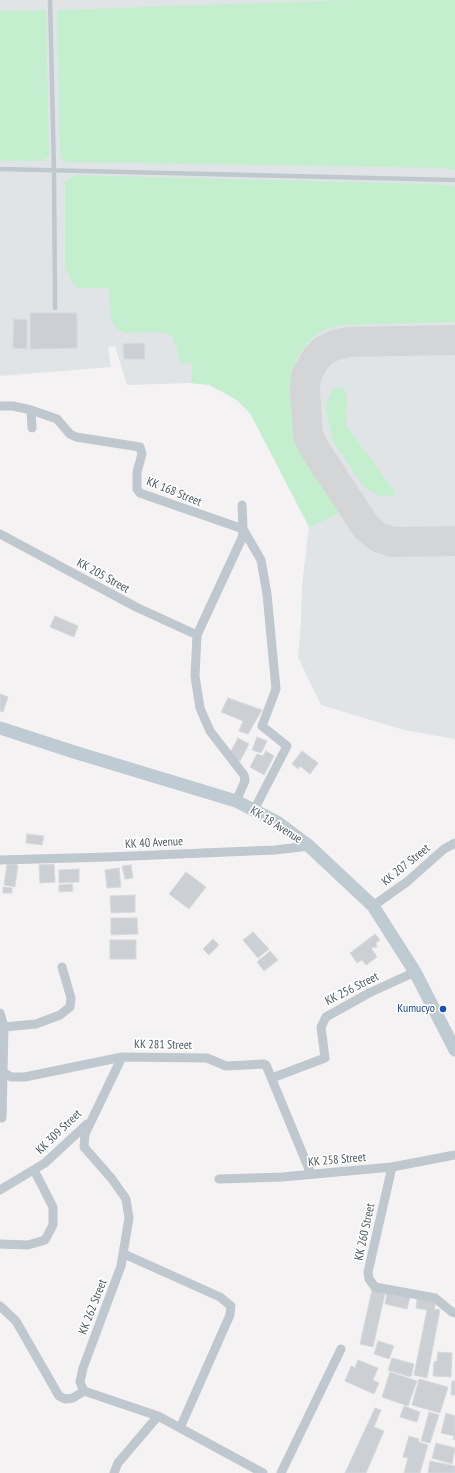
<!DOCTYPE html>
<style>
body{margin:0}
canvas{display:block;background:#f4f2f2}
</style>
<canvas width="455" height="1473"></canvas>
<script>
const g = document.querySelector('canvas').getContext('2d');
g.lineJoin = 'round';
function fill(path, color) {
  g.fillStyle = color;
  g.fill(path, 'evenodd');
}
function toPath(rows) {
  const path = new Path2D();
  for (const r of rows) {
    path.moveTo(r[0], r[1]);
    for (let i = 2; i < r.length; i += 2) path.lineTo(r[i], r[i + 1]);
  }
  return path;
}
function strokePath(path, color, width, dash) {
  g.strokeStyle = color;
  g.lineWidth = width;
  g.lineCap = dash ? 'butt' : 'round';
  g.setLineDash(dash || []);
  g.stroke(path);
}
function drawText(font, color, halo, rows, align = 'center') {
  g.font = font + ' "PT Sans Narrow",sans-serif';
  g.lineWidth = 3.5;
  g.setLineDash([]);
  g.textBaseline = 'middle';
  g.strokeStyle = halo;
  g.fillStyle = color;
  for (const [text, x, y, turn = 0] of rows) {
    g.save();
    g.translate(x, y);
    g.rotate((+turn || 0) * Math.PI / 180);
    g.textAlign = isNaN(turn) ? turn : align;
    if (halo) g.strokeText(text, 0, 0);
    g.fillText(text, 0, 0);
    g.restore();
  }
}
fill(toPath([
 [0,0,455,0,455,739,404,730,321,705,298,657,301,622,302,586,309,526,250,413,237,400,209,385,191,383,127,385,115,346,108,347,111,367,0,376]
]), '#e1e4e6');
fill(toPath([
 [349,0,455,0,455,170,442,168,66,162,60,157,57,10],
 [46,10,49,156,43,161,0,161,0,11],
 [75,175,432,184,455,186,455,322,343,325,333,327,316,334,308,343,298,356,293,370,293,433,298,445,342,512,309,527,250,413,237,400,223,392,209,385,191,383,192,363,180,363,177,348,172,336,160,332,125,333,116,329,111,318,109,288,79,288,74,285,65,268,65,182],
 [344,387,347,398,346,425,397,495,380,496,364,487,333,441,326,410,327,402,334,388]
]), '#c4efce');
strokePath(toPath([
 [455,340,349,342,335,345,323,351,315,360,306,376,305,390,308,435,314,448,366,527,378,537,392,542,455,541]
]), '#d4d5d7', 30);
const building = toPath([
 [30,313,77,313,77,348,30,349,30,313],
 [14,319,27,320,27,349,13,348,14,319],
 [144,343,145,359,124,359,123,344,144,343],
 [55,616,78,626,74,637,50,627,55,616],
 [0,694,8,697,3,712,0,711,0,694],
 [228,698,262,710,248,734,239,731,243,721,221,712,228,698],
 [257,737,267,741,261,753,252,750,257,737],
 [238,738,249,744,240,761,229,755,238,738],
 [266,751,274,756,264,775,250,767,257,754,263,756,266,751],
 [302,751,318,763,310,774,300,766,298,769,292,764,302,751],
 [27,834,44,836,42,845,26,843,27,834],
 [7,864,18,865,15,887,4,885,7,864],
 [54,864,55,882,40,883,39,865,54,864],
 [131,865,133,878,125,879,122,866,131,865],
 [119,868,121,887,107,888,105,870,119,868],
 [79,869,79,882,59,883,59,870,79,869],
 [186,872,206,887,189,909,169,894,186,872],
 [72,884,73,891,59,892,59,885,72,884],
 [3,887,12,888,12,893,3,893,3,887],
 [135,895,135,912,111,913,110,896,135,895],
 [111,918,137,918,138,934,111,935,111,918],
 [253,932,269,949,258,958,243,940,253,932],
 [375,934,380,940,376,943,377,947,371,948,377,957,366,965,362,960,357,963,350,953,375,934],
 [213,939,219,945,209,955,203,949,213,939],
 [110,940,136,940,136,959,110,959,110,940],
 [270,951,278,960,264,971,257,962,270,951],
 [372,1290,385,1293,373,1347,360,1344,372,1290],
 [387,1292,410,1297,407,1309,385,1304,387,1292],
 [417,1299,436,1302,434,1309,440,1310,427,1378,414,1375,427,1310,416,1308,417,1299],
 [378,1341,394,1346,389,1359,374,1354,378,1341],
 [438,1352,452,1353,451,1377,433,1376,434,1362,437,1361,438,1352],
 [392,1358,414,1364,411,1377,388,1370,392,1358],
 [358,1360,378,1368,373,1380,379,1383,374,1394,345,1381,351,1366,355,1368,358,1360],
 [390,1372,417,1381,408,1406,382,1397,390,1372],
 [419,1379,448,1387,440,1413,412,1405,419,1379],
 [452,1381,455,1381,455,1395,451,1395,452,1381],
 [404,1406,420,1412,417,1422,400,1417,404,1406],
 [375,1408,381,1410,374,1427,384,1431,366,1473,345,1473,375,1408],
 [429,1412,439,1415,430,1443,421,1441,429,1412],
 [446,1413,455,1416,455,1440,453,1439,454,1436,441,1433,446,1413],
 [409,1436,419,1439,418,1442,428,1445,420,1473,404,1473,408,1458,403,1457,409,1436],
 [436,1443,455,1448,452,1464,432,1458,436,1443],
 [430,1461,455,1466,455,1473,428,1473,430,1461]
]);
fill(building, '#ccd0d4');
strokePath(building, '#d6d9dd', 1);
strokePath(toPath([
 [50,0,54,170,55,308],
 [0,169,455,180]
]), '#bec8ce', 4.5);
strokePath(toPath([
 [0,406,13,406,31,410,32,428],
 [31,410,57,419,70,434,76,437,140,447,142,454,137,472,137,489,140,493,243,529,261,560,267,594,276,689,262,726,287,746,254,810],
 [0,534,136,607,197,635,195,676,200,708,210,731,244,775,245,781,236,801],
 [197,635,242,538,243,529,242,505],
 [0,860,108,857,275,850,309,846],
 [373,906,408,881,444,849,455,843],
 [0,1013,4,1027,3,1072,11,1077,25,1077,122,1057,207,1058,226,1066,264,1064,266,1065,311,1174],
 [4,1027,36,1024,60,1015,70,1007,71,998,62,967],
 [122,1057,85,1134,84,1147,112,1179,126,1199,129,1218,121,1266,83,1368,80,1382,84,1391,158,1416,263,1473],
 [272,1078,325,1058,321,1027,326,1017,369,993,415,972],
 [2,1118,3,1072],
 [392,1167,368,1272,369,1279,375,1287,435,1298,452,1312,455,1313],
 [219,1179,282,1177,392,1167,455,1155],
 [0,1190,45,1163,87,1124],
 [0,1244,28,1245,45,1240,53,1225,53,1207,34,1170],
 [124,1254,220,1297,231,1306,230,1315,180,1428],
 [0,1306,16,1321,59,1396,65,1399,73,1398,84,1391],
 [114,1473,118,1463,158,1416],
 [281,1473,341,1349]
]), '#bec8ce', 9);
strokePath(toPath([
 [0,728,74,752,236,801,277,822,309,846,373,906,415,972,455,1050]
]), '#bfcbd2', 13);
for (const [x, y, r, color] of [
 [443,1009,4,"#1a4fb4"]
]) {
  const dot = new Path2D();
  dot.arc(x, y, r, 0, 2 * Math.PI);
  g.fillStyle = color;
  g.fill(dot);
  strokePath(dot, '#fff', 1.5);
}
drawText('12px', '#4a585f', '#fff', [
 ["KK 168 Street",174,492,22],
 ["KK 205 Street",103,576,29],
 ["KK 18 Avenue",276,825,32],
 ["KK 40 Avenue",154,843,-3],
 ["KK 207 Street",406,865,-39],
 ["KK 256 Street",352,989,-27],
 ["KK 281 Street",163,1045,1],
 ["KK 309 Street",59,1132,-44],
 ["KK 258 Street",337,1160,-5],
 ["KK 260 Street",365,1232,-78],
 ["KK 262 Street",93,1307,-69]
]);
drawText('12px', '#164399', '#fff', [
 ["Kumucyo",435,1009]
], 'right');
</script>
